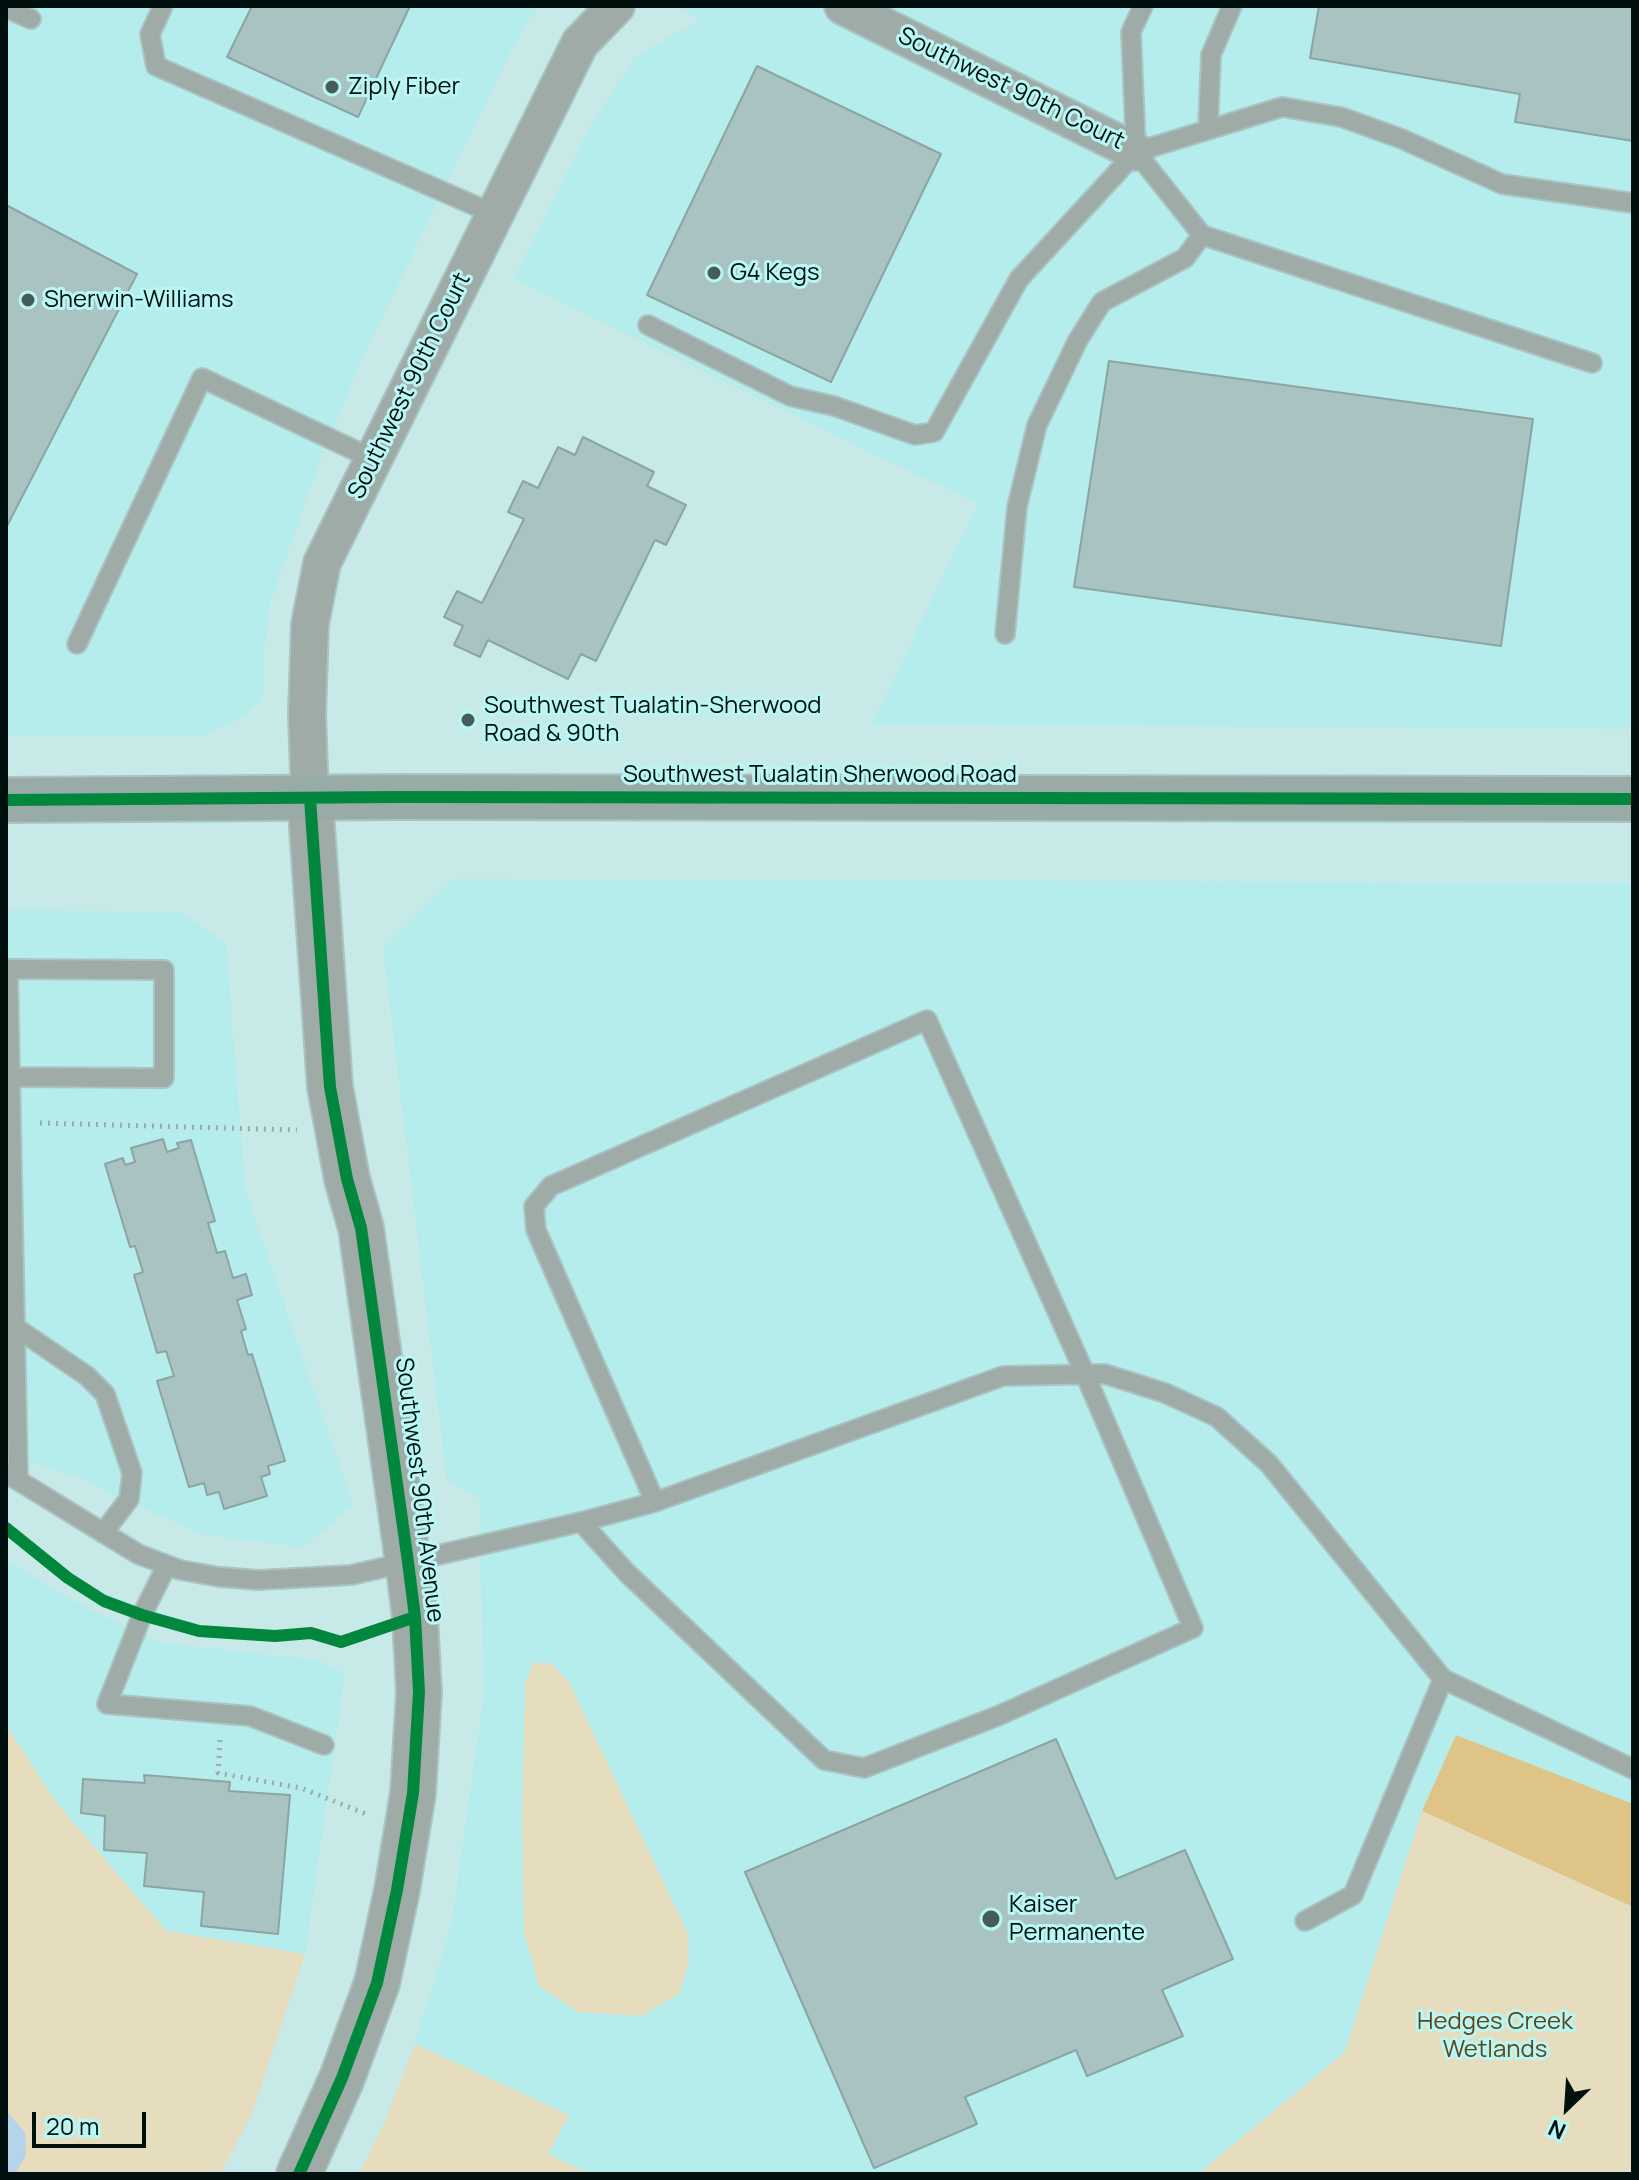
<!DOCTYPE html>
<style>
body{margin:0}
#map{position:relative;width:1639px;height:2180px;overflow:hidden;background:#c7e9e8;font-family:Manrope,sans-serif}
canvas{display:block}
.frame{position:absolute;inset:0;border:8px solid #00100f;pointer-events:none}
.north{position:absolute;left:1527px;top:2068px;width:80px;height:80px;-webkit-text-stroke:6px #b9f7f5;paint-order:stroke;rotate:205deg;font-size:22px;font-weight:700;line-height:32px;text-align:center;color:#00100f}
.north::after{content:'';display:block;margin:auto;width:28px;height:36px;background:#00100f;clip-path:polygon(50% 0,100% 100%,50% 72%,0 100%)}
.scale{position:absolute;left:32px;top:2112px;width:114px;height:36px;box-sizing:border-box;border:4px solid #00100f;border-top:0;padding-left:10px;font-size:24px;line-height:28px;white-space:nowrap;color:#00100f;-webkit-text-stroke:6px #b9f7f5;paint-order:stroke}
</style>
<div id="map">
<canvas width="1639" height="2180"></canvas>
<div class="frame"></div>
<div class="north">N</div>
<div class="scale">20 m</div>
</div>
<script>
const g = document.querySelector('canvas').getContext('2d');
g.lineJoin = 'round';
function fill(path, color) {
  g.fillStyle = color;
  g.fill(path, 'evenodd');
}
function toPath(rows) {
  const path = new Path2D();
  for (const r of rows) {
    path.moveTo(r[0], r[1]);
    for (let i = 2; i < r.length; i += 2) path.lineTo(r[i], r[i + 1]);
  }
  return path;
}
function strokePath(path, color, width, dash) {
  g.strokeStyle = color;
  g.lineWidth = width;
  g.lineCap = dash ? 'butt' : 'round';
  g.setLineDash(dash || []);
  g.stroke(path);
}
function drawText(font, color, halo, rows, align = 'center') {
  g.font = font + ' Manrope,sans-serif';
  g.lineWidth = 6;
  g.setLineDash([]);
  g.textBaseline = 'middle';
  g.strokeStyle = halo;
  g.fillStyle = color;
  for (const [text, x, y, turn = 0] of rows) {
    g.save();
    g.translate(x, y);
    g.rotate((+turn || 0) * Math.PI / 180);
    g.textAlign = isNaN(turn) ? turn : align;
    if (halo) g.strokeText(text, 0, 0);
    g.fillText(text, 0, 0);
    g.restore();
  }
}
fill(toPath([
 [6,6,538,6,512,48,360,363,315,475,269,606,265,646,263,698,244,717,205,735,6,735],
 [677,6,1633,6,1633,729,872,724,978,504,514,279,586,133,636,56,701,20],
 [453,879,1633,883,1633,1804,1456,1735,1422,1811,1345,2052,1198,2174,589,2174,548,2154,569,2115,415,2044,452,1922,484,1695,479,1496,447,1482,383,947],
 [6,910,182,912,226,944,245,1189,353,1505,304,1547,200,1534,79,1478,6,1453],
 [6,1560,79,1604,160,1643,318,1660,345,1673,305,1954,166,1931,56,1802,6,1725]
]), '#b5edec');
fill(toPath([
 [533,1663,551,1663,570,1684,688,1934,689,1958,680,1993,641,2016,578,2012,539,1986,524,1931,522,1818,525,1685],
 [6,1725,56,1802,166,1931,305,1954,253,2112,220,2174,6,2174],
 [1422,1811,1633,1907,1633,2174,1198,2174,1345,2052],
 [415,2044,569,2115,548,2154,589,2174,359,2174,386,2119]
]), '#e6ddbe');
fill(toPath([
 [1456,1735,1633,1804,1633,1907,1422,1811]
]), '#dec587');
fill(toPath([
 [6,2110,25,2133,26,2155,15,2174,6,2174]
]), '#b5d4ec');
const building = toPath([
 [252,6,410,6,358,117,227,57,252,6],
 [1319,6,1633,6,1633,141,1515,122,1520,94,1310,58,1319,6],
 [757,66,941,154,831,382,647,295,757,66],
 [6,205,137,274,6,528,6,205],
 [1109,361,1533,419,1501,646,1074,587,1109,361],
 [583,437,654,472,647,486,686,505,666,545,655,540,596,661,581,654,568,679,488,640,480,657,454,645,463,626,444,617,457,591,482,603,524,519,508,512,523,481,538,488,558,447,575,455,583,437],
 [163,1139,167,1152,179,1148,177,1143,191,1140,215,1221,208,1223,217,1253,225,1251,233,1278,246,1274,252,1295,237,1300,246,1329,241,1331,248,1355,252,1354,285,1461,268,1466,270,1474,261,1477,267,1496,224,1509,219,1492,207,1495,204,1483,189,1487,157,1381,174,1376,166,1351,157,1353,134,1275,143,1272,135,1246,130,1247,105,1164,123,1158,125,1165,135,1162,131,1148,163,1139],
 [1056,1739,1116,1879,1185,1850,1233,1959,1162,1990,1183,2036,1087,2076,1076,2050,965,2097,977,2124,874,2168,745,1872,1056,1739],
 [144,1775,230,1782,229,1791,290,1795,278,1934,201,1926,204,1892,144,1886,147,1853,104,1850,105,1816,81,1813,83,1779,145,1783,144,1775]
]);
fill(building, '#a9c3c3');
strokePath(building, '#8ba5a5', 2);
const service = toPath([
 [163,6,150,34,156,66,494,214],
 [6,8,31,19],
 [1208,129,1211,55,1232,6],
 [1202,235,1592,363],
 [648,325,790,396,834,406,915,435,934,432,1019,279,1136,152,1282,107,1341,117,1402,139,1502,184,1633,203],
 [1005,634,1017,507,1037,425,1078,340,1102,302,1185,258,1202,235,1136,152,1131,32,1143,6],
 [77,644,202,378,373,459],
 [11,1077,164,1078,164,970,8,969,18,1480],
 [15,1327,87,1376,105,1394,132,1473,129,1499,103,1533],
 [6,1473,138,1554,180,1570,220,1577,258,1580,351,1575,581,1522,655,1502,1003,1376,1105,1374,1165,1393,1217,1417,1269,1464,1443,1679,1633,1769],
 [581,1522,627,1573,824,1760,864,1768,1000,1715,1193,1628,1085,1374,927,1020,551,1186,534,1206,536,1230,655,1502],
 [167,1565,142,1615,107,1704,250,1716,324,1745],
 [1305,1921,1353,1895,1443,1679]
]);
const minor = toPath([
 [843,6,1136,152],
 [310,798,307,714,310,624,322,563,580,43,616,6]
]);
const tertiary = toPath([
 [299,2174,342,2078,377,1983,397,1890,413,1793,419,1692,415,1617,408,1562,361,1228,347,1179,330,1087,310,798]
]);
const trunk = toPath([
 [6,800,398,797,1633,799]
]);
strokePath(service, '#aac4c3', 22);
strokePath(minor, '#aac4c3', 40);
strokePath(tertiary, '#aac4c3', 48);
strokePath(trunk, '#aac4c3', 48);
strokePath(toPath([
 [40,1123,297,1130],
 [220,1740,218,1773,301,1788,369,1815]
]), '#9caba7', 5, [2, 6]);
strokePath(service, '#9faba7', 18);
strokePath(minor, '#9faba7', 36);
strokePath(tertiary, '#9faba7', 44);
strokePath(trunk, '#99aba6', 44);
strokePath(toPath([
 [6,800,398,797,1633,799],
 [6,1528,68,1578,104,1601,142,1615,199,1631,275,1636,311,1633,341,1642,415,1617],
 [299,2174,342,2078,377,1983,397,1890,413,1793,419,1692,415,1617,408,1562,361,1228,347,1179,330,1087,310,798]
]), '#00873e', 12);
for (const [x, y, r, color] of [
 [332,87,8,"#465c5b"],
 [714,273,8,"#465c5b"],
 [28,300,8,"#465c5b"],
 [468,720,8,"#465c5b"],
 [991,1919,10,"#465c5b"]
]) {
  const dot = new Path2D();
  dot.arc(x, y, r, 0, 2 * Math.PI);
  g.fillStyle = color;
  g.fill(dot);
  strokePath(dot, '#b9f7f5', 3);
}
drawText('24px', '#00100f', '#b9f7f5', [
 ["Ziply Fiber",348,87],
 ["G4 Kegs",730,273],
 ["Sherwin-Williams",44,300],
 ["Southwest Tualatin-Sherwood",484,706],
 ["Road & 90th",484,734],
 ["Kaiser",1009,1905],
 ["Permanente",1009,1933]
], 'left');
drawText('24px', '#00100f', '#b9f7f5', [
 ["Southwest 90th Court",1011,89,26],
 ["Southwest 90th Court",410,386,-64],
 ["Southwest Tualatin Sherwood Road",820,775],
 ["Southwest 90th Avenue",419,1490,83]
]);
drawText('24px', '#614318', '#b9f7f5', [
 ["Hedges Creek",1495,2022],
 ["Wetlands",1495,2050]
]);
</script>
